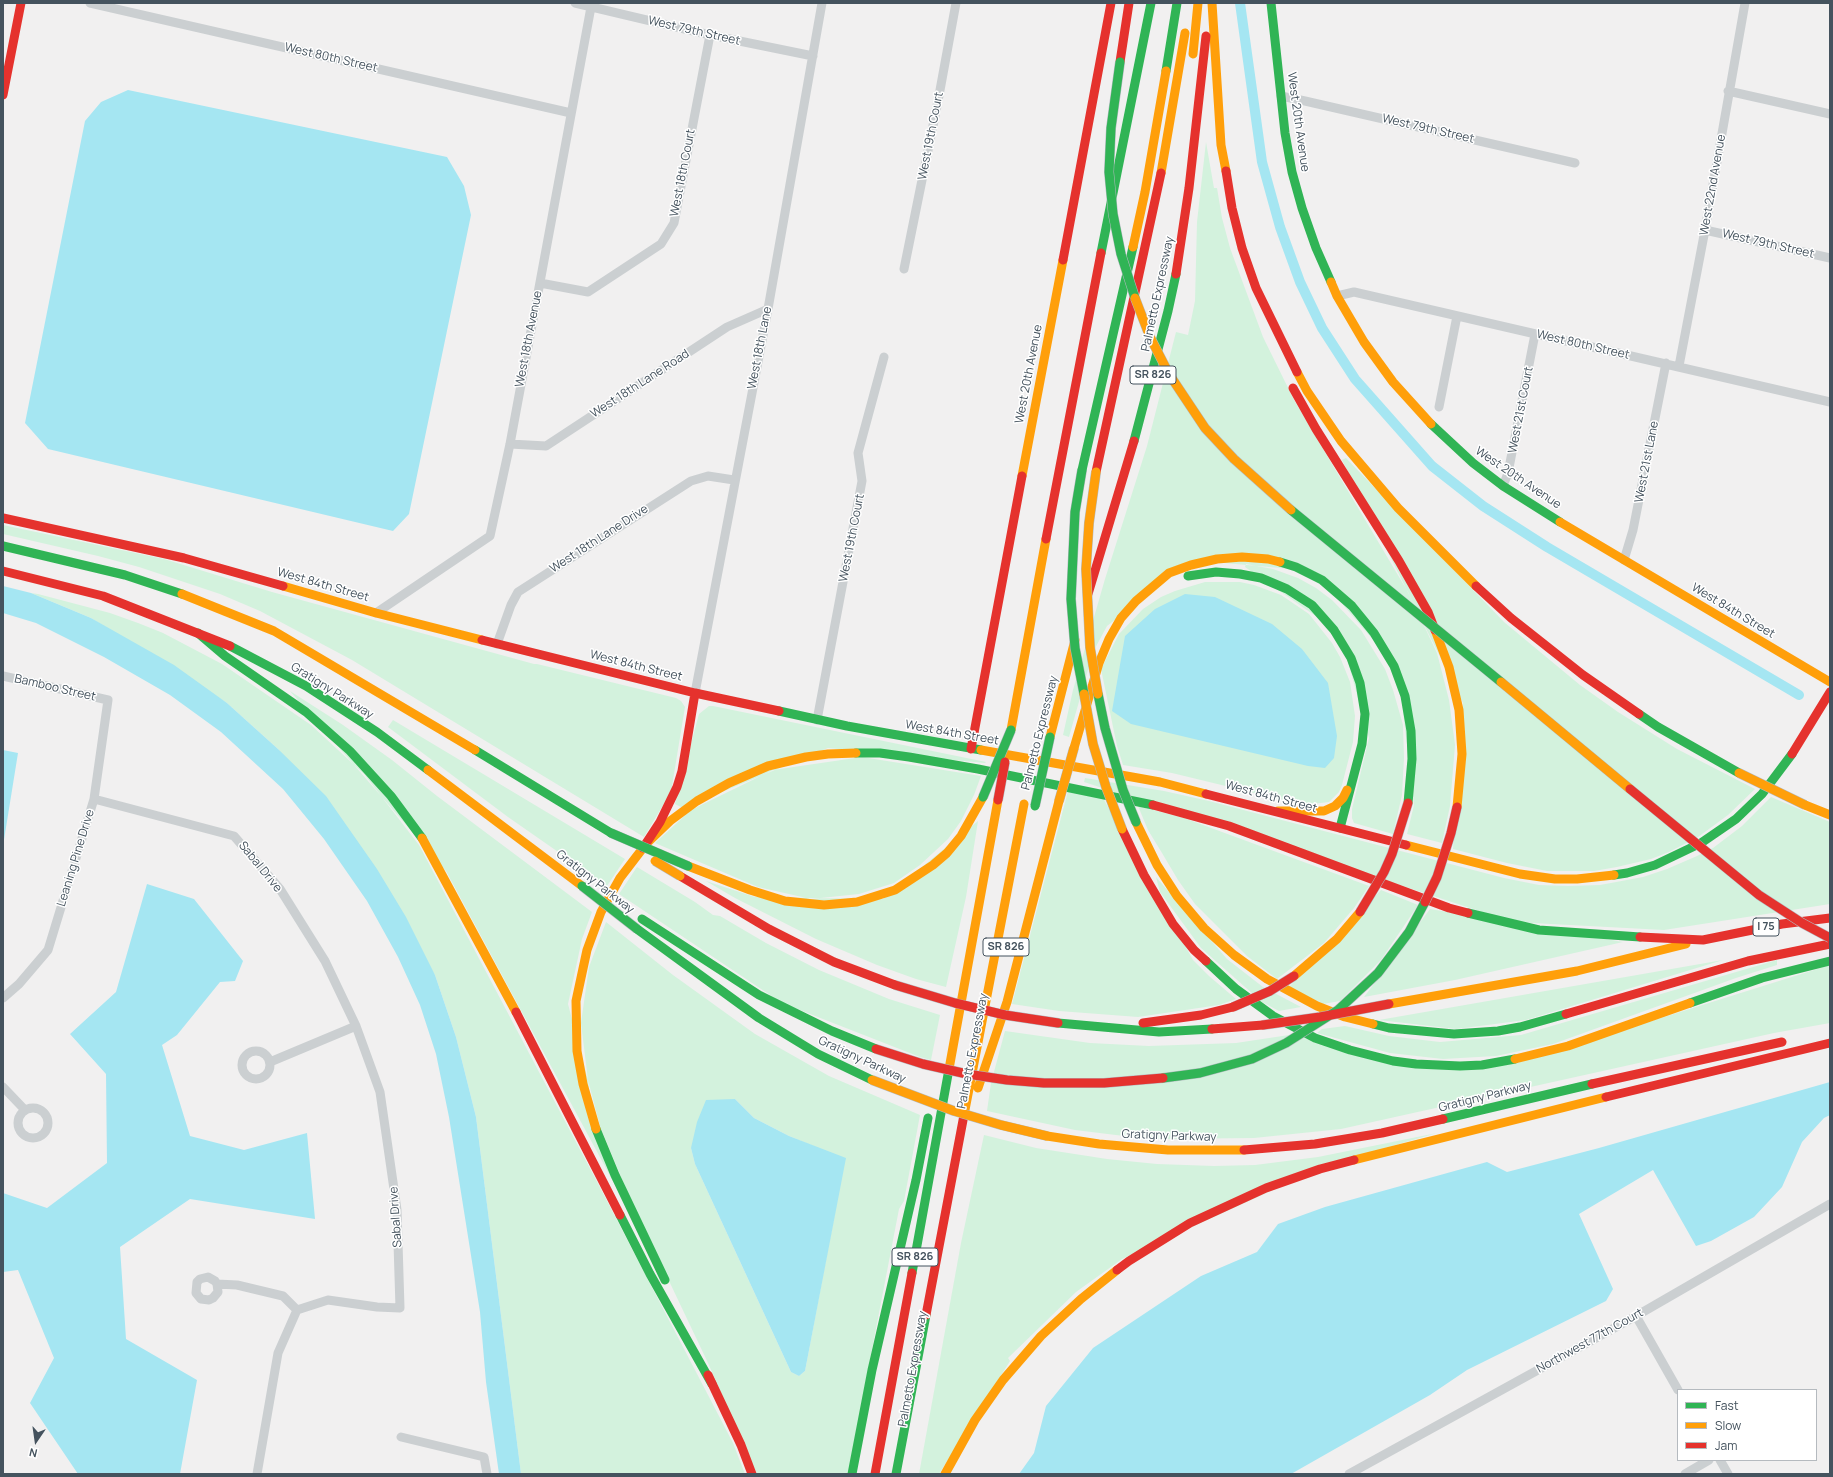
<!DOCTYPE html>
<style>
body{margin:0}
#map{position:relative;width:1833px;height:1477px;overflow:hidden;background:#f1f0f0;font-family:Manrope,sans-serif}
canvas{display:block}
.frame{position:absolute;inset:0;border:4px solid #45535e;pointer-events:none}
.legend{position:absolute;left:1677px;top:1389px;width:140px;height:72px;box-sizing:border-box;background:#fff;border:1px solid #b5babf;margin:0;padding:5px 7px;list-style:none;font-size:12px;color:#45535e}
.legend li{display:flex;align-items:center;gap:8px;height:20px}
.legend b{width:20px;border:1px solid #b5babf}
.north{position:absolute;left:16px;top:1421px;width:40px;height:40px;-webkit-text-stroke:3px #fff;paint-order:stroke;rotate:193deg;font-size:11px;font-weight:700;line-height:16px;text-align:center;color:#45535e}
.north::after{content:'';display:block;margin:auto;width:14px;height:18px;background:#45535e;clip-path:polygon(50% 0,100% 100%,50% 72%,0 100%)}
</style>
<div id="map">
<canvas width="1833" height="1477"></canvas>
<div class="frame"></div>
<ul class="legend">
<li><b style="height:5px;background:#30b455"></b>Fast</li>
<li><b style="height:5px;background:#ff9f0a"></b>Slow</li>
<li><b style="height:5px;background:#e5322d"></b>Jam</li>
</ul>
<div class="north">N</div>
</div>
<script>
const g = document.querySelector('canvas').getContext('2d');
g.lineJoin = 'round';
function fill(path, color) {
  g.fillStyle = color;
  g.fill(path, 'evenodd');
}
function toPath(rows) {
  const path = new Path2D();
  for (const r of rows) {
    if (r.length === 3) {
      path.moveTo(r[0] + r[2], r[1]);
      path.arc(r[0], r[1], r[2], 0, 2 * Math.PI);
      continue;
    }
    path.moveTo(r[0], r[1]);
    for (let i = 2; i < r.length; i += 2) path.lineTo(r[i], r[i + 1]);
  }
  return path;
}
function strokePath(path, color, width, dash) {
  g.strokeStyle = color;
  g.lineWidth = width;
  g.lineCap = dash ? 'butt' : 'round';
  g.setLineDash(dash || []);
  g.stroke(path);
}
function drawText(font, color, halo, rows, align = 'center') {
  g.font = font + ' Manrope,sans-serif';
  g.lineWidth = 3;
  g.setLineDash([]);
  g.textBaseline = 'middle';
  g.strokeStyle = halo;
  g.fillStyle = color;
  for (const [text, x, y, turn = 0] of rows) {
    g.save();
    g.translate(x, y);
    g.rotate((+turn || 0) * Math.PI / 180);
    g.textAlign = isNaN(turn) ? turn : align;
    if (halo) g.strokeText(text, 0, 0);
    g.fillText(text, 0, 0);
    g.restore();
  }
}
fill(toPath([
 [1206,142,1214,188,1217,188,1222,218,1230,248,1263,337,1294,400,1408,592,1437,653,1449,700,1455,745,1450,806,1442,843,1407,834,1414,805,1398,669,1314,571,1191,560,1107,626,1093,652,1069,737,1063,735,1073,690,1105,579,1147,446,1176,332,1188,335,1195,301,1197,222],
 [1346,458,1504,622,1580,685,1618,712,1677,749,1755,789,1728,815,1698,837,1669,852,1651,859,1617,867,1594,871,1547,871,1507,863,1453,849,1463,703,1342,460],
 [3,525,164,559,272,592,534,664,537,664,676,698,681,701,685,707,671,792,644,837,352,660,260,611,220,594,139,567,98,556,3,534],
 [1246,564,1273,569,1298,578,1316,588,1332,600,1361,630,1385,669,1393,690,1403,725,1404,758,1402,795,1393,834,1354,823,1352,818,1352,809,1369,738,1340,633,1245,567],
 [1205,582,1240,582,1254,585,1281,595,1309,614,1332,643,1340,657,1350,682,1355,716,1353,742,1342,785,1339,792,1329,802,1304,805,1172,773,1123,765,1117,746,1101,669,1119,634,1143,609,1161,597,1175,591],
 [31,593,38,594,110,613,138,623,163,633,222,664,311,725,364,774,419,845,594,1176,733,1443,745,1474,521,1474,476,1117,456,1037,435,975,278,749,227,703,91,618],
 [290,691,343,725,392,760,437,796,592,912,582,939,568,1004,616,1187,446,871],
 [709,706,713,706,986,762,985,763,828,748,683,808,675,804,699,714],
 [393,720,625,859,607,886,508,817,388,727],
 [862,757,981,776,974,795,961,821,948,839,920,865,894,883,859,894,811,899,758,887,655,843,691,810,773,770],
 [1085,778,1164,791,1209,801,1504,878,1539,885,1568,886,1600,885,1643,877,1667,869,1697,856,1713,848,1742,826,1771,797,1830,822,1830,904,1664,930,1513,922,1084,782],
 [1068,791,1103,798,1193,960,1209,976,1236,999,1219,1005,1138,1017,1059,1011,1012,1004],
 [1138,806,1184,818,1369,886,1354,908,1324,943,1277,979,1247,956,1195,904,1178,880,1162,853,1148,830],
 [978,821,966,897,946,987,916,979,877,965,816,939,735,898,706,881,755,897,883,899],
 [637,867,695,902,713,915,720,916,766,943,819,970,889,999,940,1015,931,1060,920,1057,782,1003,619,894],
 [1156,877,1227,959,1263,987,1301,1007,1279,1011,1262,1002,1201,948,1160,892],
 [1381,890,1418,905,1381,960,1340,1001,1323,1004,1289,987],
 [1430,909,1623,942,1455,980,1364,997],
 [606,922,673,975,755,1034,829,1076,920,1115,904,1201,899,1209,848,1474,757,1474,708,1363,632,1203,591,1105,581,1023,589,967],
 [735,1099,754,1118,789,1136,845,1159,805,1371,799,1376,791,1372,695,1164,691,1148],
 [1723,960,1526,1020,1456,1029,1379,1020],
 [1777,960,1777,965,1736,978,1553,1044,1496,1056,1443,1059,1390,1053,1317,1033,1322,1029,1345,1026,1389,1036,1440,1042,1521,1035],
 [1830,965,1830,1023,1774,1033,1341,1129,1254,1138,1161,1139,1124,1136,1075,1130,987,1111,991,1083,1005,1031,1090,1043,1149,1046,1236,1043,1289,1035,1458,1070,1629,1028],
 [1437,1133,1330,1164,1122,1259,1076,1292,1008,1358,1010,1361,939,1474,919,1474,961,1243,984,1135,1036,1148,1107,1159,1157,1164,1214,1166,1255,1165,1318,1157]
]), '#d3f2dd');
fill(toPath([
 [128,90,447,157,464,186,471,215,409,514,393,531,48,449,25,423,85,121,101,102],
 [3,586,31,593,91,618,174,665,227,703,278,749,326,796,377,869,406,917,435,975,456,1037,476,1117,521,1474,499,1474,486,1382,480,1312,449,1117,436,1054,420,1005,398,957,367,901,324,839,283,789,221,732,170,695,104,657,36,623,3,613],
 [1185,594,1215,597,1272,624,1302,649,1328,683,1337,736,1334,758,1325,768,1308,766,1131,724,1112,711,1125,636,1155,609],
 [3,750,18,753,3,846],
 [147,884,194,899,243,961,235,981,220,982,177,1035,162,1045,190,1136,244,1150,307,1133,315,1219,190,1199,120,1247,126,1339,197,1380,180,1474,78,1474,30,1403,54,1358,18,1270,3,1272,3,1193,47,1208,107,1163,106,1074,70,1034,116,992],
 [1830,1082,1830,1115,1824,1118,1802,1142,1782,1187,1754,1217,1711,1241,1696,1246,1653,1170,1579,1214,1613,1289,1606,1301,1467,1370,1430,1395,1291,1474,1019,1474,1034,1453,1046,1406,1093,1348,1201,1276,1257,1252,1278,1224,1325,1207,1487,1162,1507,1172,1599,1148],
 [735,1099,754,1118,789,1136,846,1158,805,1371,799,1376,791,1372,695,1164,691,1148,697,1122,706,1100]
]), '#a5e6f2');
strokePath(toPath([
 [1240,3,1262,162,1280,227,1300,282,1322,328,1355,379,1432,466,1483,506,1547,547,1799,695]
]), '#a5e6f2', 10);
strokePath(toPath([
 [90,3,571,113],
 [575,3,710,35,813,56],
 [1728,91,1830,114],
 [1281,96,1305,101,1575,163],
 [1705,230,1830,258],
 [904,269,938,101,956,3],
 [540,283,588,292,661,244,674,223,710,35],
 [1337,296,1354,292,1830,402],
 [1679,366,1705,230,1745,3],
 [1439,407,1457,316],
 [510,444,546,446,727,327,768,309],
 [1503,486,1508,473,1535,334],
 [1624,560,1633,530,1666,363],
 [376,613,490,536,510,444,591,7],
 [497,644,511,605,518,592,691,481,708,476,734,480],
 [3,676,108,700,94,799,48,950,19,984,3,998],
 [695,693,768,309,822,3],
 [817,720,862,481,858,453,884,357],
 [94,799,234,836,280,889,325,961,356,1026,380,1092,397,1210,400,1308,377,1307,328,1300,297,1310,278,1353,257,1474],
 [256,1065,14],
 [270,1062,356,1026],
 [3,1087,25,1110],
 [33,1123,15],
 [217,1284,218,1292,213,1298,209,1300,201,1299,196,1293,197,1282,200,1279,208,1277,215,1281,217,1284,237,1285,283,1296,297,1310],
 [1636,1316,1678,1390],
 [401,1437,484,1457,487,1474],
 [1720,1460,1728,1474],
 [1349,1474,1636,1316,1830,1204],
 [1685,1474,1709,1460]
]), '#cbcfd1', 9);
strokePath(toPath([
 [1271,3,1285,133,1292,172,1302,208,1316,248,1331,282],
 [1166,71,1177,3],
 [1101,253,1151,3],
 [1431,424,1473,463,1503,486,1560,522],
 [1134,441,1168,311,1176,274],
 [1082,470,1133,247],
 [3,546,125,575,182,594],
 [1280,562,1296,567,1322,580,1352,606,1374,633,1394,666,1405,696,1411,731,1412,759,1408,803],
 [1188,576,1216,572,1240,574,1261,578,1287,589,1312,605,1334,630,1351,658,1360,683,1365,714,1362,744,1340,828],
 [198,633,225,656,306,712,350,751,391,796,422,838],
 [230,646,306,686,377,732,428,770],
 [779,711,847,726,981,750],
 [1639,714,1658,727,1739,773],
 [475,750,611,833],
 [856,753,880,753,909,757,978,769,1153,805],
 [1614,875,1627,873,1655,865,1701,843,1736,819,1762,794,1792,754],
 [1468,913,1539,930,1640,937],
 [642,919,759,995,832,1031,876,1049],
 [637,929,759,1018,818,1054,872,1080],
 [1206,961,1236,989,1273,1016,1315,1038,1350,1050,1393,1061,1416,1064,1460,1066,1482,1065,1515,1059],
 [1690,1003,1762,978,1830,961],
 [1058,1023,1159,1032,1212,1029],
 [1373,1024,1389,1028,1454,1034,1498,1031,1520,1027,1566,1014],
 [1443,1119,1592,1084],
 [596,1129,615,1175,665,1280],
 [620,1215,650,1274,712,1384],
 [912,1273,949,1069],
 [852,1474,872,1370,916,1180,928,1118],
 [896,1474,926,1315]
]), '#30b455', 9);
strokePath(toPath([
 [1212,3,1221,145,1226,171],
 [1193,54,1198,3],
 [1161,173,1185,33],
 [1133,247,1145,192,1166,71],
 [1331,282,1337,296,1364,342,1393,382,1431,424],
 [1297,372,1307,391,1341,441,1398,508,1476,586],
 [1022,476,1063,260],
 [1560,522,1830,682],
 [283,586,376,613,482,640],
 [182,594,274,631,475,750],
 [1435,630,1449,667,1459,710,1462,754,1457,807],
 [1011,730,1046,539],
 [1050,737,1075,640],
 [1074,748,1099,663,1109,639,1121,618,1136,601,1169,573,1191,565,1217,559,1242,557,1268,559,1280,562],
 [981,750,1160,782,1206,794],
 [428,770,582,886],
 [1805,805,1830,815],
 [1278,811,1324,811,1335,806,1343,798,1347,790],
 [1136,822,1157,865,1177,896,1204,928,1234,955,1267,979,1317,1006,1345,1017,1373,1024],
 [422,838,516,1012],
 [646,844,670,821,697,801,729,783,768,766,806,757,828,754,856,753],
 [1406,845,1520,874,1555,879,1577,879,1614,875],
 [688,866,750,890,785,901,824,905,857,902,895,890,933,865,947,853,961,836,983,797],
 [1294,976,1337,939,1360,912],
 [1389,1004,1577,971,1686,944],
 [1515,1059,1568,1046,1690,1003],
 [949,1069,998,800],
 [978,1088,1007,1002,1059,801],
 [964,1115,1024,804],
 [596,1129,583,1084,577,1051,576,1001,587,950,601,912,620,878,643,848],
 [1047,1136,1099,1144,1168,1150,1244,1150],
 [1354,1160,1606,1097],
 [945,1474,975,1420,1003,1380,1041,1336,1081,1299,1117,1270]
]), '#ff9f0a', 9);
strokePath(toPath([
 [1120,62,1129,3],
 [3,95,21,3],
 [1226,171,1232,208,1242,248,1256,288,1297,372],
 [1063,260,1111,3],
 [1176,274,1189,188,1206,36],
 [1293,388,1316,429,1399,561,1428,612,1435,630],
 [1096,472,1161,173],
 [3,518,184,558,283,586],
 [1046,539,1101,253],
 [3,571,103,596,230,646],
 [1476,586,1511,618,1583,675,1639,714],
 [1088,594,1134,441],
 [482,640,695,693,779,711],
 [971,749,1022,476],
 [1792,754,1830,692],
 [1206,794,1406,845],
 [1153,805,1229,826,1449,908,1468,913],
 [1122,829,1144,875,1173,924,1194,950,1206,961],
 [643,848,660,822,677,787,682,771,695,693],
 [680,876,769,929,834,962,895,985],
 [1640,937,1703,940,1782,924,1830,918],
 [516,1012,620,1215],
 [1566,1014,1748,961,1830,944],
 [1143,1023,1201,1015,1233,1007],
 [1212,1029,1263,1025],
 [1592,1084,1782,1042],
 [1606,1097,1830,1043],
 [1244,1150,1315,1144,1382,1133,1443,1119],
 [1117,1270,1129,1261,1190,1223,1266,1188,1320,1169,1354,1160],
 [926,1315,964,1115],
 [708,1375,741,1445,752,1474],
 [875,1474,912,1273]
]), '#e5322d', 9);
const fastBridge = toPath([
 [1120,62,1111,128,1109,172,1113,214,1121,254,1135,298],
 [1082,470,1075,512,1071,599,1075,648,1084,694],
 [1291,510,1501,682],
 [1098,694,1105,728,1123,790,1136,822],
 [983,797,1011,730],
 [1035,806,1050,737],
 [611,833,688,866],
 [582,886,637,929],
 [1163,1078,1200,1073,1252,1059,1286,1043,1338,1010,1378,973,1409,932,1425,902]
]);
const slowBridge = toPath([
 [1135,298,1150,337,1169,374,1205,428,1234,459,1291,510],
 [1096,472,1089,523,1086,569,1090,647,1098,694],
 [1501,682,1630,789],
 [1084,694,1093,744,1106,787,1122,829],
 [1739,773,1805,805],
 [1059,801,1074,748],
 [655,861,680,876],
 [872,1080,954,1111,1001,1125,1047,1136]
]);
const jamBridge = toPath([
 [1630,789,1759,895,1802,923,1830,938],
 [998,800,1005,762],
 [1425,902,1437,877,1451,833,1457,807],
 [1360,912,1384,872,1392,854,1408,803],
 [895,985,955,1003,1005,1015,1058,1023],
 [1233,1007,1270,991,1294,976],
 [1263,1025,1320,1017,1389,1004],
 [876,1049,923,1064,967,1074,1007,1080,1044,1083,1104,1083,1163,1078]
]);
strokePath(fastBridge, '#b4bac0', 10, []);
strokePath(slowBridge, '#b4bac0', 10, []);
strokePath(jamBridge, '#b4bac0', 10, []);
strokePath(fastBridge, '#30b455', 9);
strokePath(slowBridge, '#ff9f0a', 9);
strokePath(jamBridge, '#e5322d', 9);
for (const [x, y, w] of [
 [1153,375,46],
 [1766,927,26],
 [1006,947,46],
 [915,1257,46]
]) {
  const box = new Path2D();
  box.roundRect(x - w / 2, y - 9, w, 18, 3);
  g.fillStyle = '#fff';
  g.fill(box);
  strokePath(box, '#45535e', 1);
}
drawText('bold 11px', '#45535e', null, [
 ["SR 826",1153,375],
 ["I 75",1766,927],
 ["SR 826",1006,947],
 ["SR 826",915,1257]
]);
drawText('12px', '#45535e', '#fff', [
 ["West 79th Street",694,31,13],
 ["West 80th Street",331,58,13],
 ["West 20th Avenue",1298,122,82],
 ["West 79th Street",1428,129,13],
 ["West 19th Court",931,136,-79],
 ["West 18th Court",683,173,-79],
 ["West 22nd Avenue",1713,185,-80],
 ["West 79th Street",1768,244,13],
 ["Palmetto Expressway",1158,294,-78],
 ["West 18th Avenue",529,339,-79],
 ["West 80th Street",1583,345,13],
 ["West 18th Lane",760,348,-79],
 ["West 20th Avenue",1029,374,-79],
 ["West 18th Lane Road",640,384,-33],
 ["West 21st Court",1521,410,-79],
 ["West 21st Lane",1647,462,-79],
 ["West 20th Avenue",1518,478,34],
 ["West 19th Court",852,538,-79],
 ["West 18th Lane Drive",599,539,-33],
 ["West 84th Street",323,585,16],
 ["West 84th Street",1733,611,31],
 ["West 84th Street",636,666,14],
 ["Bamboo Street",55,688,13],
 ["Gratigny Parkway",332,691,32],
 ["West 84th Street",952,733,10],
 ["Palmetto Expressway",1040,733,-76],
 ["West 84th Street",1271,797,15],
 ["Leaning Pine Drive",76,858,-73],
 ["Sabal Drive",260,867,51],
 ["Gratigny Parkway",595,882,38],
 ["Palmetto Expressway",973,1051,-79],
 ["Gratigny Parkway",862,1060,25],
 ["Gratigny Parkway",1485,1097,-14],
 ["Gratigny Parkway",1169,1136,2],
 ["Sabal Drive",396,1217,-94],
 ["Northwest 77th Court",1590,1341,-29],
 ["Palmetto Expressway",913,1369,-80]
]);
</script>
